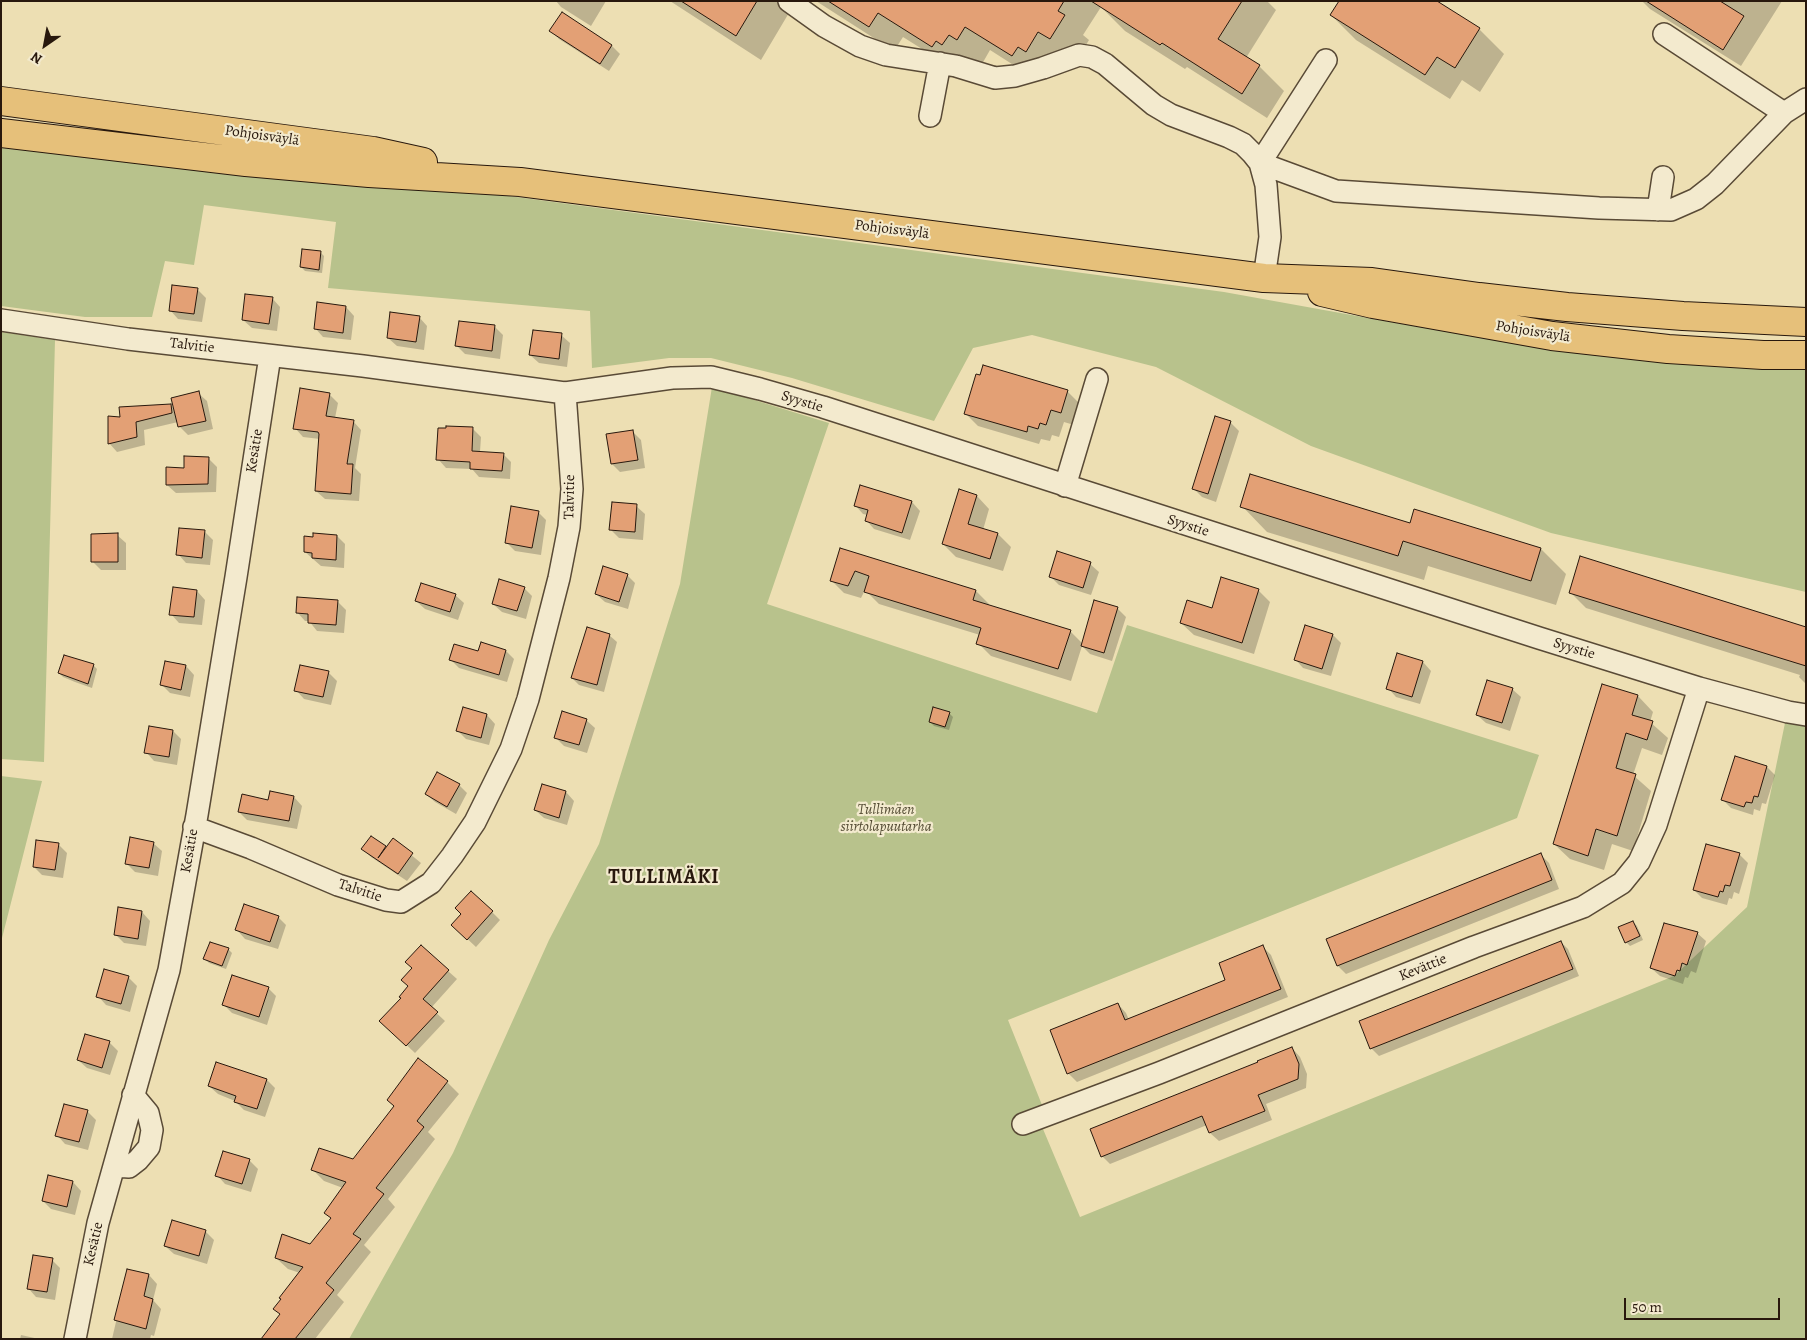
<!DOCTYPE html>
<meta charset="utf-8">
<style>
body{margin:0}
#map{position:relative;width:1807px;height:1340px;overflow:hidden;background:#eddfb3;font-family:Alegreya,serif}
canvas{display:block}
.frame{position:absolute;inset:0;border:2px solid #28180d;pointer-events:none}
.north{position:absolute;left:20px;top:20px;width:50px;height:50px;-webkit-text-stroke:4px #f3eace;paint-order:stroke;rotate:213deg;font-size:14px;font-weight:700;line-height:20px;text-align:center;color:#28180d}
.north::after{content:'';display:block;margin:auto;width:18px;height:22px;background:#28180d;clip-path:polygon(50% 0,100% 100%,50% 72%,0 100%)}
.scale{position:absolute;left:1624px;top:1298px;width:156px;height:22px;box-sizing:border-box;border:2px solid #28180d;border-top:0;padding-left:6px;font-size:15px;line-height:18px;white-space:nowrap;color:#28180d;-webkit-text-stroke:4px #f3eace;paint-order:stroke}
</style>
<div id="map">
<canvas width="1807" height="1340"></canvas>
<div class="frame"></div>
<div class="north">N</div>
<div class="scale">50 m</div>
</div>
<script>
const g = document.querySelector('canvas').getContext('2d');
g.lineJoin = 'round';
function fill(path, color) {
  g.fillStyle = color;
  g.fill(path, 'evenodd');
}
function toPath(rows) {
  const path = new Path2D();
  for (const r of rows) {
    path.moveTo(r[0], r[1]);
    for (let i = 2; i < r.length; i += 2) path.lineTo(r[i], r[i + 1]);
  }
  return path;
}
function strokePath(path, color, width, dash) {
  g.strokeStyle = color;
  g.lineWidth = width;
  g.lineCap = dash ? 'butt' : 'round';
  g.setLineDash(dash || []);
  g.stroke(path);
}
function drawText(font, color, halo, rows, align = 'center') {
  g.font = font + ' Alegreya,serif';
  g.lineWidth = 4.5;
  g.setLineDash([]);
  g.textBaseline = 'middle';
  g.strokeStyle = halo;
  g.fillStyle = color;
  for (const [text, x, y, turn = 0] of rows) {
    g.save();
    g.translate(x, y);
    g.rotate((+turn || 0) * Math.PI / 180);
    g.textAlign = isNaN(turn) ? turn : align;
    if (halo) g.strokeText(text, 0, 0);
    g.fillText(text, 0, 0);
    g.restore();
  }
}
fill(toPath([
 [1,144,464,190,1224,292,1396,323,1556,348,1647,361,1806,368,1806,592,1551,533,1311,446,1156,367,1032,335,973,348,934,421,792,378,711,358,669,358,592,368,590,311,328,288,336,222,204,205,194,265,165,261,152,317,85,317,1,306],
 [1,332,55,340,44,762,1,759],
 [712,387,829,423,767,604,1097,713,1127,625,1539,755,1517,818,1008,1020,1042,1105,1043,1129,1080,1217,1674,976,1747,907,1785,723,1806,726,1806,1339,349,1339,453,1153,549,940,599,844,680,584],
 [1,776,42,781,1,942]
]), '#b8c28c');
fill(toPath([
 [556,1,606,1,591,26,561,7],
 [670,1,796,1,761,60],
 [816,1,1267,1,1276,10,1246,58,1259,66,1284,91,1267,118,1187,67,1185,69,1125,31,1101,7,1083,35,1089,40,1075,63,1037,80,990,50,982,64,973,59,967,69,957,71,903,37,894,51],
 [1337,1,1435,1,1479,29,1504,54,1480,92,1462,80,1450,99,1356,40,1331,15,1339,3],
 [1642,1,1782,1,1741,66,1650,9],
 [562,13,612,46,620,54,609,71,559,39,551,31],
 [320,252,324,256,322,273,305,271,301,267],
 [197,289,206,298,202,322,178,319,170,310],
 [272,298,280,307,277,331,252,328,243,320],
 [346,307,354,316,351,340,323,337,315,328],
 [419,317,427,326,424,350,397,346,388,338],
 [494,326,503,335,500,359,465,354,457,346],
 [561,335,570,343,567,367,539,363,530,355],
 [1067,391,1080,404,1074,425,1064,422,1059,437,1052,435,1050,441,1041,439,1039,444,978,426,965,413],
 [198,393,207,401,213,429,188,435,180,427,178,422,144,430,145,445,117,452,109,443,121,418,171,405,176,410],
 [329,394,338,403,335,418,353,421,361,430,355,468,361,474,359,501,325,499,316,491,320,439,303,437,295,428],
 [1230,422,1239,431,1216,502,1202,497,1194,489],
 [472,428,481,437,480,452,503,454,511,462,510,479,479,477,472,469,446,468,438,459],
 [632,431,641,440,645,468,620,472,612,464],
 [208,458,217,467,216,492,176,493,167,485,185,469],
 [977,496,989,509,983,530,998,534,1011,547,1003,571,956,557,943,544],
 [912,502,920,511,910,540,874,529,866,520,868,515,863,514,855,505],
 [636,506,645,514,643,540,619,538,611,530],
 [1242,506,1411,525,1415,510,1541,549,1566,574,1556,605,1428,566,1424,580,1267,532],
 [538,512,546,520,541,555,515,551,507,543],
 [204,531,213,540,210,565,186,563,178,554],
 [117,535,126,543,126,570,101,570,93,562],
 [337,536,345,544,344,568,321,566,305,552,314,538],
 [841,549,976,591,989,604,988,606,1070,631,1083,644,1117,608,1126,617,1112,661,1090,654,1082,646,1071,681,991,656,978,643,980,635,879,604,865,590,861,598,844,593,832,581],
 [1090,564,1099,572,1091,595,1059,585,1050,576],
 [627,575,635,583,628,609,605,602,596,594],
 [524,588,532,596,526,619,502,612,493,604],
 [1258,590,1270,602,1254,654,1194,635,1181,623],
 [197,591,205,600,202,625,179,623,171,614],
 [1570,592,1806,628,1806,684,1799,677,1800,675,1586,608],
 [455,595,464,603,458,620,425,609,416,601],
 [338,602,346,610,344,633,317,631,309,621,305,621,297,612],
 [609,635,617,642,604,692,579,685,572,678],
 [1333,635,1341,643,1331,676,1303,668,1295,659],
 [506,651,514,659,507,682,459,668,451,660,479,653],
 [1398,655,1423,662,1431,671,1420,704,1396,697,1388,688],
 [166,662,186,666,194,675,190,697,170,693,162,685],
 [93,665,97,669,92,688,75,682,63,677,59,673],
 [328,672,337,681,331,705,304,699,296,690],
 [1512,689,1521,697,1510,731,1486,723,1477,715],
 [1638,696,1653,712,1650,722,1668,738,1662,755,1642,748,1633,775,1651,791,1633,851,1612,844,1604,870,1570,859,1554,844],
 [949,713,953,717,949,730,934,726,930,722],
 [487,715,495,724,489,745,466,739,457,730],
 [586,720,595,728,587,753,564,746,556,738],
 [173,731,181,739,177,765,154,761,146,752],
 [1736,758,1767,767,1775,775,1766,804,1762,803,1760,811,1754,809,1753,815,1731,808,1723,800],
 [459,785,467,793,456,814,435,802,426,794],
 [542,785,566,792,574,801,567,825,544,818,535,810],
 [271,792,294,797,302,806,297,829,247,820,239,812,269,802],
 [393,840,421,863,407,881,371,857,363,849,385,847,386,849],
 [153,843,162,851,158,876,135,872,127,864],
 [58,844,67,853,63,878,42,875,34,867],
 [1739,854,1748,863,1739,894,1734,892,1732,899,1729,898,1727,905,1702,898,1694,890],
 [1541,855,1549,863,1559,889,1346,974,1338,966,1328,940],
 [142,912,150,921,146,946,124,943,116,935],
 [492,912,500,920,476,947,461,933,462,914],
 [278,917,286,925,278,949,245,939,237,930],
 [1633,922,1637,926,1643,940,1630,946,1626,942],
 [1697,933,1706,941,1696,973,1691,971,1688,978,1685,977,1683,984,1660,976,1651,968],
 [1561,942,1568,949,1579,976,1379,1056,1371,1048],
 [421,947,457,979,431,1008,445,1021,415,1053,381,1021,402,998,410,987],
 [1263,947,1271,955,1288,997,1077,1082,1068,1073,1118,1004,1126,1013,1129,1020,1227,980],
 [228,949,232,953,226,969,209,963,205,959],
 [105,971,129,978,137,986,130,1012,106,1005,98,996],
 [268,988,276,996,267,1025,232,1013,224,1005],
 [109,1042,118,1051,110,1075,87,1068,78,1060],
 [1292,1048,1300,1057,1307,1074,1306,1088,1266,1104,1272,1120,1219,1141,1210,1133,1207,1125,1110,1164,1102,1156],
 [267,1080,275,1088,265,1117,244,1110,235,1101,218,1094,209,1086],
 [447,1082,459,1094,428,1132,435,1139,388,1199,395,1207,364,1245,371,1252,337,1295,344,1302,315,1339,263,1339,281,1315,275,1309,300,1273,288,1269,276,1258,311,1246,332,1219,325,1212,343,1188,324,1181,313,1170,353,1160],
 [87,1111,96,1120,88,1150,65,1144,57,1135],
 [250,1161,258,1169,251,1192,225,1184,217,1175],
 [73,1182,81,1191,75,1215,51,1209,43,1201],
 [206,1232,214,1240,207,1264,174,1254,165,1246],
 [52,1260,60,1268,55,1300,36,1297,28,1288],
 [128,1270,149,1275,157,1284,153,1300,161,1309,154,1336,151,1335,150,1339,112,1339],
 [21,1335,39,1339,20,1339]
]), '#0003');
const building = toPath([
 [681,1,757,1,736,36,681,1],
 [828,1,1064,1,1058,11,1065,15,1050,39,1038,32,1026,52,1018,47,1012,56,965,27,957,40,949,35,942,45,936,41,932,47,878,13,869,27,828,1],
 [1091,1,1242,1,1218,39,1260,65,1242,94,1162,43,1160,45,1091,1],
 [1339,1,1437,1,1480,28,1455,68,1437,57,1425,75,1330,15,1339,1],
 [1646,1,1720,1,1744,16,1723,50,1646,1],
 [562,12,612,45,600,64,549,31,562,12],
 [302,249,321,251,319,270,300,267,302,249],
 [172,285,198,288,194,314,169,311,172,285],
 [245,294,273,297,269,324,242,320,245,294],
 [317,302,346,306,343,333,314,329,317,302],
 [390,312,420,316,416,342,387,338,390,312],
 [459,321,495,325,492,351,455,346,459,321],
 [533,330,562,333,559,359,529,355,533,330],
 [983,365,1068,390,1061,413,1051,410,1046,425,1040,423,1038,429,1028,426,1027,432,964,414,976,374,980,375,983,365],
 [300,388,330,393,326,416,354,420,347,464,353,464,351,494,315,491,319,434,318,432,293,429,300,388],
 [199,391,206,421,178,427,171,398,199,391],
 [171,404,172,413,136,422,137,437,108,444,108,416,120,417,119,407,171,404],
 [1215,416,1231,421,1208,494,1192,489,1215,416],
 [446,426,473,427,472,451,504,453,502,471,470,469,470,462,436,460,438,428,446,428,446,426],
 [633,430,638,460,611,464,606,434,633,430],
 [184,456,209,457,208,484,166,485,166,467,184,468,184,456],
 [1250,474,1410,523,1414,509,1541,548,1531,581,1403,541,1398,556,1240,507,1250,474],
 [860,485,912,501,902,533,865,521,868,510,854,506,860,485],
 [959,489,977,495,968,524,998,533,990,559,942,544,959,489],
 [612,502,637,504,635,532,609,530,612,502],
 [511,506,539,511,532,548,505,543,511,506],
 [179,528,205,530,202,558,176,555,179,528],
 [118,533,118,562,91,562,91,534,118,533],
 [313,533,337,535,336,560,312,558,312,553,304,552,304,536,313,537,313,533],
 [840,548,976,590,973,600,1071,630,1058,669,976,644,981,628,864,592,869,576,855,571,848,586,830,581,840,548],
 [1057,551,1091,562,1083,588,1049,577,1057,551],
 [1580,556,1806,627,1806,666,1569,593,1580,556],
 [603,566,628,574,619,602,595,594,603,566],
 [1221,577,1259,589,1242,643,1180,623,1187,600,1212,608,1221,577],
 [499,579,525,587,517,611,492,604,499,579],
 [421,583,456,594,450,612,415,601,421,583],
 [173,587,197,590,194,617,169,615,173,587],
 [297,597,338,600,336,625,308,623,308,614,296,613,297,597],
 [1094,600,1118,607,1104,653,1081,646,1094,600],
 [1305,625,1333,634,1322,669,1294,660,1305,625],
 [587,627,610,634,597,685,571,678,587,627],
 [481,642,506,650,499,675,449,660,454,644,478,651,481,642],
 [1397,653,1423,661,1412,697,1386,689,1397,653],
 [64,655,94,664,88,684,58,673,64,655],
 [165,661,186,665,181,690,160,685,165,661],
 [300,665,329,671,323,697,294,691,300,665],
 [1487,680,1513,688,1502,723,1476,715,1487,680],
 [1602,684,1638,695,1632,715,1653,721,1647,740,1626,733,1616,768,1636,774,1617,836,1596,829,1588,856,1553,844,1602,684],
 [463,707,487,714,481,738,456,731,463,707],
 [933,707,950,712,945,727,929,722,933,707],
 [562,711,587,719,579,745,554,738,562,711],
 [149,726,173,730,169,757,144,753,149,726],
 [1735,756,1767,766,1758,797,1754,796,1752,803,1746,802,1744,807,1721,800,1735,756],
 [437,772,460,784,447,807,425,794,437,772],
 [542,784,566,791,559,818,534,810,542,784],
 [270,791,294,796,289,821,238,812,242,794,268,800,270,791],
 [371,836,386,846,378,858,393,838,413,853,398,874,361,849,371,836],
 [130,837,154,842,149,868,125,864,130,837],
 [36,840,59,843,55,870,33,867,36,840],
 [1706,844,1740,853,1730,886,1725,885,1723,892,1720,891,1718,897,1693,890,1706,844],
 [1541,853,1552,880,1337,966,1326,939,1541,853],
 [471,891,493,911,467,940,451,925,461,914,455,908,471,891],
 [244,904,279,916,270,942,235,930,244,904],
 [118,907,142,911,138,939,114,935,118,907],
 [1633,921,1640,936,1625,943,1618,927,1633,921],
 [1664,923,1698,932,1687,965,1682,963,1680,971,1677,970,1675,976,1650,968,1664,923],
 [1561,941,1573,969,1370,1049,1359,1021,1561,941],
 [210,942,229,948,222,966,203,959,210,942],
 [421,945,449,970,423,999,438,1012,406,1046,379,1021,401,998,399,997,408,986,401,980,412,968,405,962,421,945],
 [1263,945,1281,989,1067,1074,1050,1030,1118,1003,1125,1020,1225,980,1219,963,1263,945],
 [104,969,129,976,121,1004,96,997,104,969],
 [232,975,269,987,259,1017,222,1005,232,975],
 [85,1034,110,1041,102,1068,77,1060,85,1034],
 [1292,1047,1299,1064,1298,1079,1258,1095,1265,1111,1209,1133,1202,1116,1101,1157,1090,1129,1258,1062,1257,1061,1292,1047],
 [418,1058,448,1081,417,1121,424,1127,376,1188,384,1194,353,1234,361,1239,326,1283,334,1290,295,1339,261,1339,280,1314,273,1309,281,1299,279,1298,303,1267,275,1258,282,1234,310,1244,331,1218,324,1213,346,1182,311,1170,319,1148,353,1159,394,1106,387,1100,418,1058],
 [216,1062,267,1079,257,1109,234,1102,236,1096,208,1086,216,1062],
 [64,1104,88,1110,79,1142,55,1136,64,1104],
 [223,1151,250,1159,242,1184,215,1176,223,1151],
 [48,1175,73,1181,67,1207,42,1201,48,1175],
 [172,1220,206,1230,199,1256,164,1246,172,1220],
 [33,1255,53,1258,47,1292,27,1289,33,1255],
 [127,1269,149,1274,144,1296,153,1299,146,1329,114,1320,127,1269]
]);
fill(building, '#e3a075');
strokePath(building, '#28180d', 1);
const minor = toPath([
 [789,1,824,26,860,46,886,55,956,66,995,78,1015,76,1043,68,1079,55,1092,57,1105,64,1154,105,1171,115,1229,137,1243,144,1252,153,1260,163,1266,185,1270,237,1264,278],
 [1664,34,1784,113],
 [930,116,940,63],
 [1260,163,1336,191,1599,208,1671,210,1696,199,1715,184,1784,113,1806,99],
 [1260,163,1326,60],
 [1658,210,1663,177],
 [1,320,128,339,363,366,565,393,672,378,711,377,760,389,823,407,1539,638,1699,688,1788,712,1806,715],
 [1065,486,1097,379],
 [194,827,251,848,338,885,386,900,401,902,431,883,452,856,475,822,511,749,528,699,559,578,569,527,572,489,565,393],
 [1023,1124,1159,1073,1474,947,1583,907,1622,883,1639,862,1656,825,1699,688],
 [114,1166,129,1167,138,1160,149,1147,152,1130,148,1113,133,1095],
 [75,1339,98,1223,169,970,197,815,236,577,270,356]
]);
const major = toPath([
 [1,101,373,151,423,162],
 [1,133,246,162,369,173,520,182,1264,278,1372,282,1479,297,1567,307,1683,316,1806,322],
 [1322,292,1373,304,1552,336,1668,349,1763,355,1806,355]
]);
strokePath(minor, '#594a36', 24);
strokePath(major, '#28180d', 30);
strokePath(minor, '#f3eace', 21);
strokePath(major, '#e6c07a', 28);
drawText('15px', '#28180d', '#f3eace', [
 ["Pohjoisväylä",262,136,8],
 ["Pohjoisväylä",892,230,7],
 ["Pohjoisväylä",1533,332,9],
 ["Talvitie",192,346,7],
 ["Syystie",802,402,17],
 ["Kesätie",255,451,-81],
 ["Talvitie",570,497,-89],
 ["Syystie",1188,526,18],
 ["Syystie",1574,649,17],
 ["Kesätie",190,851,-80],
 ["Talvitie",360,891,18],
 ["Kevättie",1423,968,-22],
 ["Kesätie",94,1244,-77]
]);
drawText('italic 15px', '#534b33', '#f3eace', [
 ["Tullimäen",886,810],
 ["siirtolapuutarha",886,827]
]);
g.letterSpacing = '1px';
drawText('bold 20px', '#28180d', '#f3eace', [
 ["TULLIMÄKI",664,878]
]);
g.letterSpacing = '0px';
</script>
